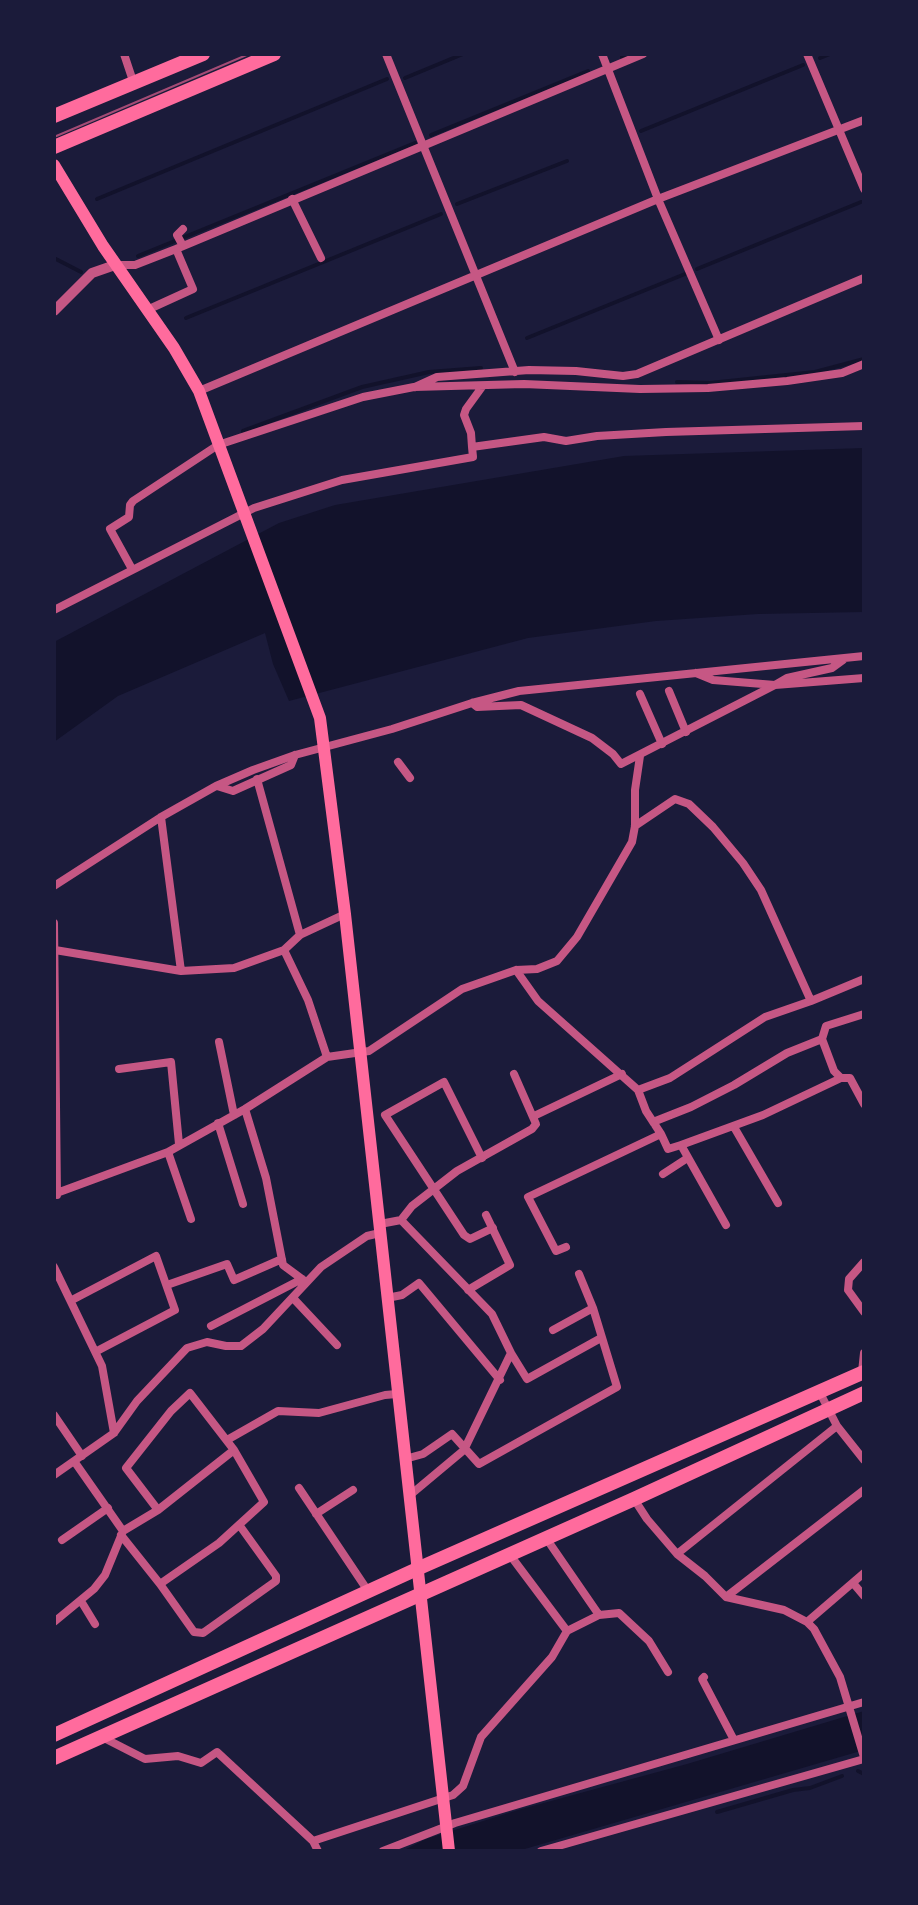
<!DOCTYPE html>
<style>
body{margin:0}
#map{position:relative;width:918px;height:1905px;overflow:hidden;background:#1b1b3a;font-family:Figtree,sans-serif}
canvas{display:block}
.frame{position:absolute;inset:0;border:56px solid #1b1b3a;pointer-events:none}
</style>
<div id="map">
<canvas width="918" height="1905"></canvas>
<div class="frame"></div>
</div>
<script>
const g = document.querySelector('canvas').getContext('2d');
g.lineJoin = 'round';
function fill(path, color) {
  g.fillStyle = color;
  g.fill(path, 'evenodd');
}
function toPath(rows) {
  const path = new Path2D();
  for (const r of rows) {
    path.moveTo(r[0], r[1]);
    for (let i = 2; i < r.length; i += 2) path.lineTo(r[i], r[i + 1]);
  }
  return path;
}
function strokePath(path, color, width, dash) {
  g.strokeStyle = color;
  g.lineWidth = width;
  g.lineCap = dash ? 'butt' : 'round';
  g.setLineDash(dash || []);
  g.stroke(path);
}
fill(toPath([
 [864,448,864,612,758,614,656,621,528,638,289,701,273,664,265,633,118,696,54,742,54,642,279,523,335,505,624,456],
 [864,1711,864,1750,518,1851,402,1851,426,1839,518,1810,687,1764]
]), '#12122b');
strokePath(toPath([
 [622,57,629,54],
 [820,58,830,54],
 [405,78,463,54],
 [641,131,803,65],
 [431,135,588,71],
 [97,199,387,79],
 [457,204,567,161],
 [138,256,415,143],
 [54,258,81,272],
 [697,269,861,202],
 [186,318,441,214],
 [527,338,685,274],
 [677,382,710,383,815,372,864,359],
 [243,431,362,387,429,372,481,368],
 [858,1771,864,1774],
 [717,1812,793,1790,810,1788,842,1776]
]), '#12122b', 4);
strokePath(toPath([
 [124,54,134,84],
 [386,54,515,372],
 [602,54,658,199,719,340],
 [807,54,864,189],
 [292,199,321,258],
 [183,246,177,235,183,229],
 [115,265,135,265,176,249,643,54],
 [147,310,193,289,176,249],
 [415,387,437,377,529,370,576,371,623,376,637,374,864,278],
 [199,391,658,199,864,120],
 [472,447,471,433,464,415,466,409,482,387],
 [132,569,110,529,129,517,130,505,133,501,218,445,363,397,414,387,524,384,640,389,708,388,787,381,842,373,864,364],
 [54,610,254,508,342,480,473,457,472,447,544,437,566,441,597,436,666,432,864,426],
 [696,673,713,680,775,685,787,678,832,668,843,660],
 [669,691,686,732],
 [640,694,662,744],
 [472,703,477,707,521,705,592,738,613,754,621,764,775,685,864,678],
 [398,762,410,778],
 [257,779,300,935],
 [217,786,233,791,291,765,295,755],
 [161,817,181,971],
 [635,826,675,799,689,804,713,827,743,863,761,890,811,1001,765,1017,670,1078,638,1090],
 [54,886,161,817,216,786,253,770,295,755,392,729,472,703,519,691,864,656],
 [54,923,57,1195],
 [55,950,181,971,234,968,284,950,300,935,345,914],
 [284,950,308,1000,327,1057],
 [516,970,538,1001,638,1090,646,1111,661,1134,528,1197,556,1251,566,1247],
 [811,1001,864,979],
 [822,1039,834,1071,841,1078],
 [219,1042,234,1115],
 [119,1069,171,1062,179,1144],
 [245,1109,266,1178,283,1265,306,1282],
 [534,1116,622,1074],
 [653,1122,691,1107,734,1085,787,1053,822,1039,826,1026,864,1014],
 [218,1123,243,1204],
 [734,1127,778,1203],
 [661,1134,668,1149,681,1145,726,1225],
 [681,1145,763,1115,841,1078,850,1078,864,1104],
 [168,1152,191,1219],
 [482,1158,444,1082,385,1115,464,1235,470,1239,493,1228],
 [663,1174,686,1159],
 [54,1194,168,1152,245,1109,327,1057,369,1051,462,989,516,970,537,969,557,961,577,937,632,842,635,826,635,790,640,756],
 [401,1220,492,1314,511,1353,464,1450,409,1496],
 [380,1224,401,1220,412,1206,457,1171,532,1129,536,1124,514,1074],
 [864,1262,849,1279,848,1290,864,1312],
 [54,1267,102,1366,114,1433],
 [167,1285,227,1264,234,1280,282,1259],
 [468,1290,510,1265,486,1215],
 [293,1298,337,1345],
 [387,1298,402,1295,419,1283,500,1380],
 [72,1300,156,1256,175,1310,97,1351],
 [211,1326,302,1279],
 [553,1330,593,1308],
 [511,1353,527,1379,601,1338],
 [862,1372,864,1353],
 [819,1391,837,1426,864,1460],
 [54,1415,82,1456],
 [227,1440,278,1411,319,1413,385,1395,397,1394],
 [405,1459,423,1454,452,1434,479,1464,617,1387,593,1308,579,1274],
 [74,1461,123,1531],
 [54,1475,114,1433,137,1401,187,1348,207,1342,226,1346,241,1346,263,1329,321,1267,367,1236,380,1233],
 [299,1488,368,1591],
 [634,1499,647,1519,677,1554,705,1576,726,1597,784,1610,807,1622,814,1629,840,1677,864,1757],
 [158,1510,126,1468,171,1411,190,1393,234,1450,264,1502,219,1543,160,1584],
 [316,1514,353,1490],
 [121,1535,160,1584,194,1632,203,1633,276,1581,276,1576,240,1526],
 [546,1538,599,1615],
 [62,1540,108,1508],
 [677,1554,837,1426],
 [510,1555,567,1631],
 [853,1583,864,1596],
 [726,1597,864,1490],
 [81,1601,95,1624],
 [54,1622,94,1589,105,1575,123,1531,158,1510,234,1450],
 [807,1622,864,1573],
 [704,1677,702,1679,734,1740],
 [102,1737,145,1759,178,1756,201,1763,217,1752,313,1841],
 [318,1851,313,1841,453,1795,463,1786,481,1737,552,1657,567,1631,599,1615,619,1613,649,1641,668,1672],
 [383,1851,455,1823,864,1702],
 [541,1851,864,1759]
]), '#c65784', 8);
strokePath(toPath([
 [54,311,92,273,115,265]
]), '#c65784', 10);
strokePath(toPath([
 [54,165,103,246,174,348,199,391,320,718,345,914,449,1851]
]), '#ff6b9d', 12);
strokePath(toPath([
 [54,116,203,54],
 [54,147,274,54],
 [54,1735,417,1569,864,1372],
 [54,1758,634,1499,864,1393]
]), '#ff6b9d', 14);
strokePath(toPath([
 [54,137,249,54]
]), '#a44b75', 2);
</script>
